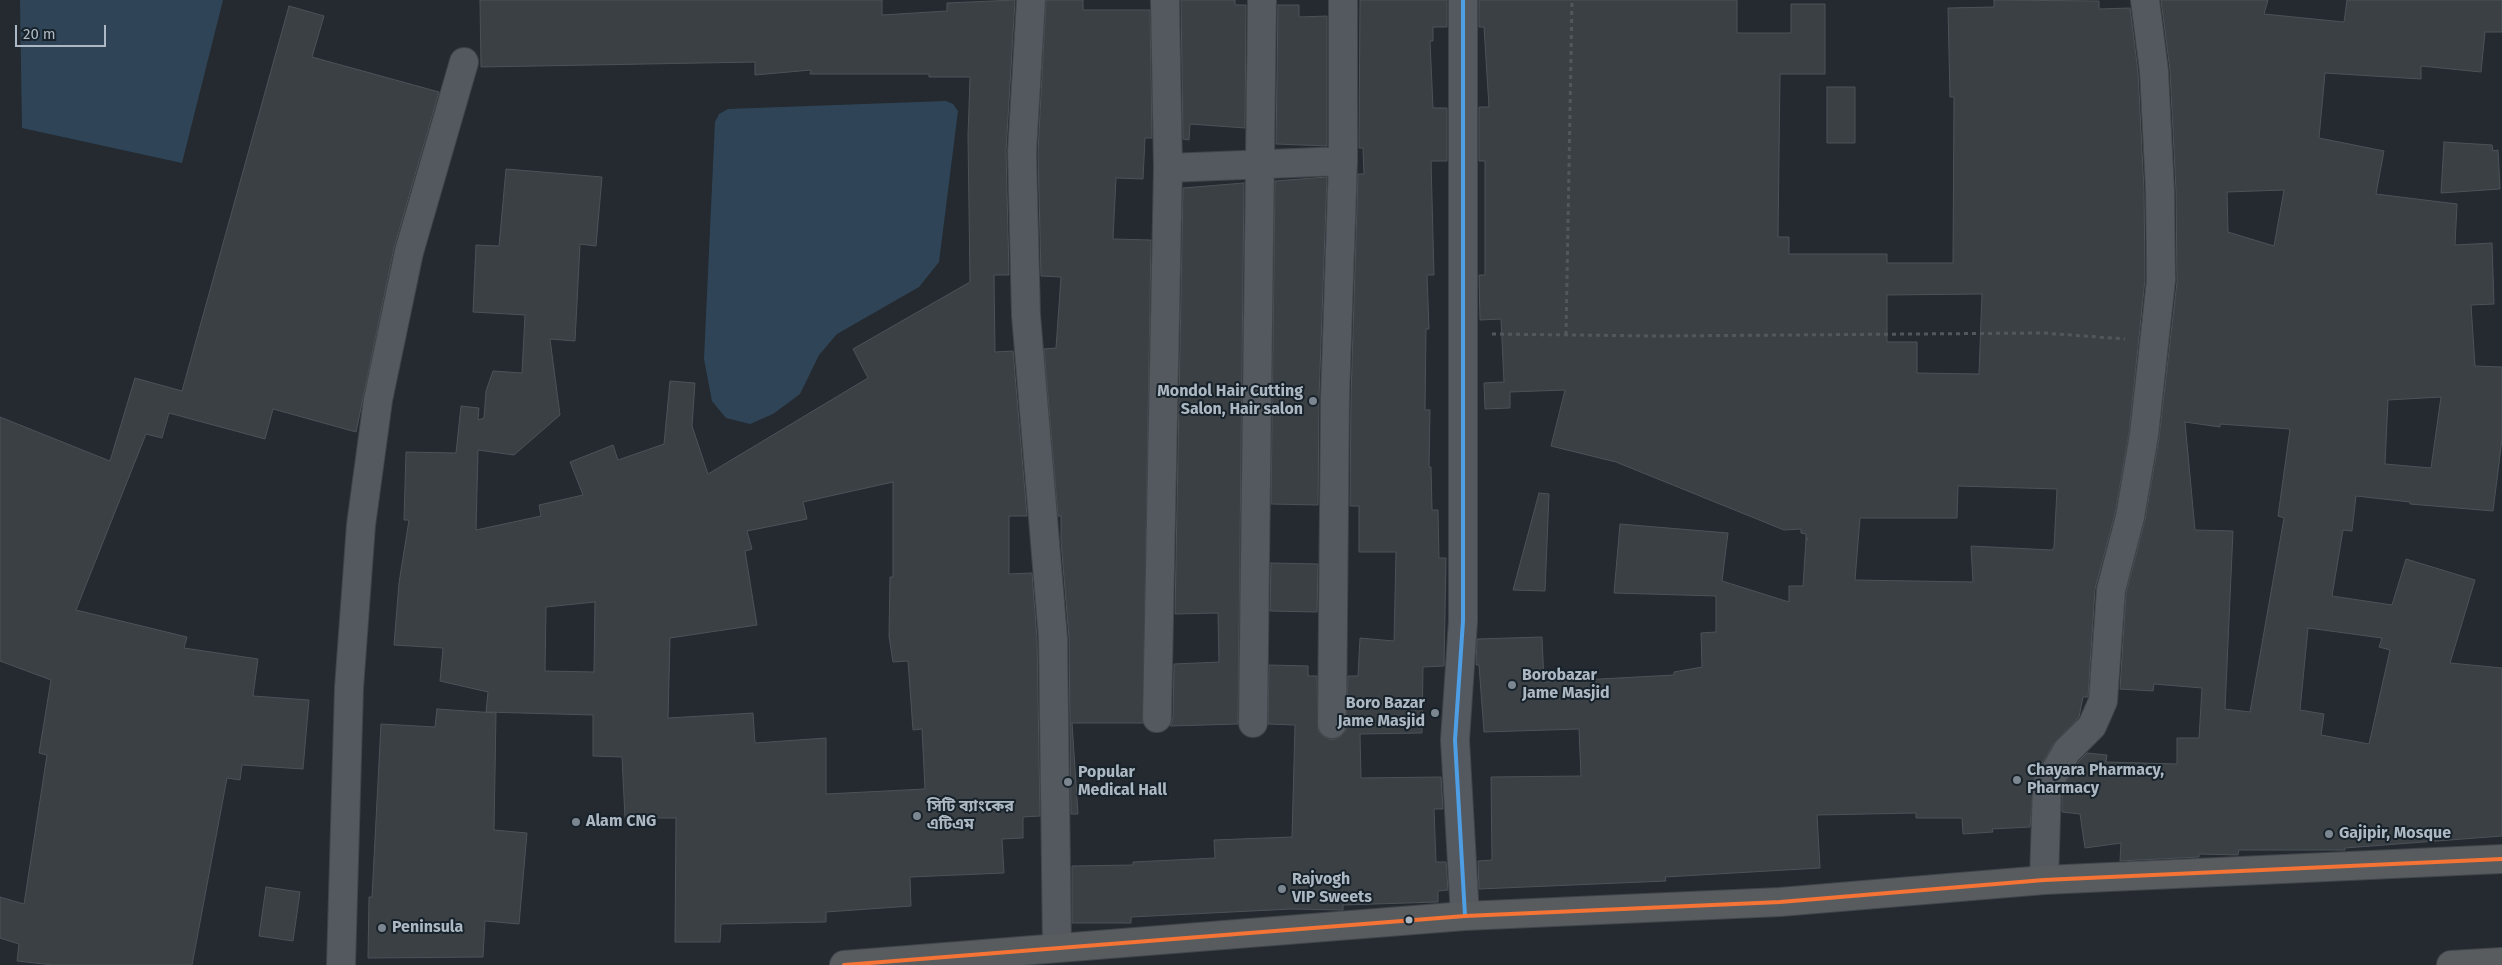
<!DOCTYPE html>
<meta charset="utf-8">
<style>
body{margin:0}
#map{position:relative;width:2502px;height:965px;overflow:hidden;background:#242a30;font-family:"Fira Sans",sans-serif}
canvas{display:block}
.scale{position:absolute;left:15px;top:25px;width:91px;height:22px;box-sizing:border-box;border:2px solid #acb8c3;border-top:0;padding-left:6px;font-size:15px;line-height:18px;white-space:nowrap;color:#acb8c3;-webkit-text-stroke:4px #18222a;paint-order:stroke}
</style>
<div id="map">
<canvas width="2502" height="965"></canvas>
<div class="scale">20 m</div>
</div>
<script>
const g = document.querySelector('canvas').getContext('2d');
g.lineJoin = 'round';
function fill(path, color) {
  g.fillStyle = color;
  g.fill(path, 'evenodd');
}
function toPath(rows) {
  const path = new Path2D();
  for (const r of rows) {
    path.moveTo(r[0], r[1]);
    for (let i = 2; i < r.length; i += 2) path.lineTo(r[i], r[i + 1]);
  }
  return path;
}
function strokePath(path, color, width, dash) {
  g.strokeStyle = color;
  g.lineWidth = width;
  g.lineCap = dash ? 'butt' : 'round';
  g.setLineDash(dash || []);
  g.stroke(path);
}
function drawText(font, color, halo, rows, align = 'center') {
  g.font = font + ' "Fira Sans","Noto Sans Bengali",sans-serif';
  g.lineWidth = 4;
  g.setLineDash([]);
  g.textBaseline = 'middle';
  g.strokeStyle = halo;
  g.fillStyle = color;
  for (const [text, x, y, turn = 0] of rows) {
    g.save();
    g.translate(x, y);
    g.rotate((+turn || 0) * Math.PI / 180);
    g.textAlign = isNaN(turn) ? turn : align;
    if (halo) g.strokeText(text, 0, 0);
    g.fillText(text, 0, 0);
    g.restore();
  }
}
fill(toPath([
 [20,0,223,0,182,163,22,128],
 [946,101,953,104,958,111,939,262,919,287,837,334,819,355,800,394,773,414,750,424,726,418,712,401,704,359,715,122,719,114,728,109]
]), '#2f4557');
const building = toPath([
 [480,0,882,0,882,15,947,11,947,3,1015,0,1006,151,1009,275,994,275,995,352,1013,351,1027,516,1009,516,1009,574,1032,573,1037,639,1040,816,1023,817,1023,838,1002,839,1004,873,910,877,911,906,826,912,826,922,721,924,720,942,675,942,676,818,625,818,622,757,593,756,593,715,486,712,488,692,440,681,443,648,394,645,399,583,409,520,404,520,406,452,456,453,461,406,479,408,478,420,484,418,486,391,493,371,522,373,525,315,473,312,476,245,499,246,506,169,602,177,596,246,580,244,575,341,550,339,560,415,514,455,478,450,476,530,541,516,539,505,583,495,570,462,613,445,618,460,664,444,670,381,695,383,692,426,708,474,868,378,853,349,970,282,968,136,970,77,929,77,929,74,810,74,811,70,755,75,755,62,481,67,480,0],
 [893,482,893,577,890,577,889,636,893,662,908,661,913,730,922,729,925,789,826,794,826,738,755,743,753,713,668,718,670,638,757,625,745,551,752,549,747,531,807,519,803,502,893,482],
 [595,602,594,672,545,671,546,607,595,602],
 [1046,0,1083,0,1083,10,1150,10,1152,138,1145,138,1143,179,1116,178,1113,239,1151,240,1143,723,1072,723,1078,814,1071,814,1069,637,1061,541,1061,516,1058,516,1044,349,1056,348,1061,277,1041,276,1038,152,1046,0],
 [1181,0,1235,0,1235,5,1246,5,1245,128,1190,124,1189,140,1183,139,1181,0],
 [1360,0,1447,0,1447,27,1433,27,1433,41,1430,41,1433,108,1447,108,1447,161,1431,161,1434,275,1427,275,1429,329,1426,329,1425,410,1430,410,1429,467,1431,467,1432,510,1438,510,1439,558,1446,558,1444,666,1423,667,1422,733,1360,734,1361,778,1441,777,1443,809,1434,809,1436,862,1446,862,1448,890,1438,891,1438,902,1343,905,1343,910,1291,909,1131,917,1131,923,1072,923,1072,866,1133,865,1133,862,1215,858,1214,840,1292,837,1295,725,1268,724,1269,665,1308,666,1308,676,1317,676,1318,731,1324,737,1332,740,1340,737,1346,731,1348,676,1358,676,1360,638,1394,641,1396,552,1359,552,1359,506,1350,506,1351,397,1358,174,1364,174,1363,148,1359,148,1360,0],
 [1479,0,1737,0,1737,33,1791,33,1791,4,1825,4,1825,74,1780,74,1778,237,1789,237,1789,254,1887,254,1887,263,1953,263,1954,97,1950,97,1948,8,1994,7,1994,0,2099,1,2099,9,2130,8,2138,72,2144,191,2145,279,2129,433,2115,514,2095,589,2088,697,2083,697,2079,717,2054,743,2034,777,2030,827,1992,829,1993,832,1963,834,1962,818,1916,818,1916,813,1817,815,1820,868,1665,877,1666,881,1479,889,1478,861,1492,860,1491,777,1581,776,1579,729,1484,732,1479,665,1476,665,1477,639,1542,637,1544,682,1674,675,1674,672,1702,667,1701,633,1716,632,1716,596,1614,593,1620,524,1728,533,1722,581,1789,602,1789,586,1803,586,1806,539,1808,539,1806,539,1806,534,1801,533,1801,529,1784,530,1616,462,1551,446,1565,390,1510,392,1510,408,1485,409,1484,383,1504,382,1501,319,1480,320,1479,275,1485,275,1485,161,1479,161,1479,107,1489,107,1484,27,1479,27,1479,0],
 [1982,294,1979,374,1917,373,1917,342,1887,342,1887,295,1982,294],
 [1958,486,2057,489,2054,547,2052,550,1971,546,1973,582,1855,580,1860,518,1957,518,1958,486],
 [2161,0,2268,0,2264,14,2344,22,2347,0,2502,0,2502,32,2485,32,2481,72,2421,66,2421,79,2325,73,2319,138,2384,151,2376,194,2457,204,2455,245,2492,243,2494,304,2471,305,2475,366,2502,367,2502,439,2493,511,2410,504,2410,502,2356,496,2352,531,2343,530,2332,596,2392,605,2406,559,2475,580,2450,663,2502,668,2502,836,2345,848,2345,850,2239,850,2238,855,2199,854,2199,857,2120,861,2121,843,2085,848,2080,814,2062,812,2062,789,2079,761,2087,753,2107,755,2106,762,2177,764,2177,738,2199,738,2202,688,2154,684,2153,691,2120,689,2126,593,2145,520,2159,438,2177,282,2176,190,2170,70,2161,0],
 [2284,190,2274,246,2228,232,2227,192,2284,190],
 [2441,397,2431,468,2385,464,2388,400,2441,397],
 [2185,422,2220,427,2220,424,2290,429,2278,516,2284,518,2250,712,2225,709,2233,531,2195,530,2185,422],
 [2308,628,2382,638,2379,647,2390,650,2369,744,2321,735,2324,714,2300,710,2308,628],
 [1278,5,1299,5,1299,17,1327,16,1327,146,1276,144,1278,5],
 [289,6,324,16,312,57,439,92,394,248,356,432,273,409,265,439,169,413,162,438,146,434,76,610,187,637,184,648,258,659,253,696,309,700,303,769,242,765,240,780,227,778,192,965,53,965,17,961,19,944,0,938,0,897,24,904,47,755,39,753,51,680,0,661,0,417,110,461,135,378,182,391,289,6],
 [1827,87,1855,87,1855,143,1827,143,1827,87],
 [2444,142,2492,145,2493,151,2498,150,2500,189,2441,193,2444,142],
 [1327,177,1319,397,1318,505,1271,504,1275,181,1327,177],
 [1244,183,1238,724,1170,726,1173,718,1174,664,1219,662,1218,613,1175,614,1183,188,1244,183],
 [1539,493,1549,494,1545,591,1513,590,1539,493],
 [1271,563,1318,564,1317,612,1270,611,1271,563],
 [437,709,496,713,494,830,527,833,519,924,485,921,483,957,368,958,369,897,372,897,381,724,435,727,437,709],
 [266,887,300,892,293,941,259,936,266,887]
]);
fill(building, '#3b4045');
strokePath(building, '#4b5258', 1);
const minor = toPath([
 [1031,0,1022,152,1026,315,1053,638,1057,947],
 [1463,0,1463,621,1455,740,1465,916],
 [1168,168,1343,161],
 [1157,718,1168,168,1165,0],
 [1253,723,1262,0],
 [1332,724,1335,397,1343,161,1343,0],
 [2044,880,2047,785,2067,751,2092,726,2103,701,2111,590,2130,517,2144,435,2161,280,2160,191,2154,71,2145,0],
 [341,965,349,688,361,525,378,400,409,252,464,62]
]);
const highway = toPath([
 [844,965,1465,916,1780,902,2044,880,2502,859],
 [2451,965,2502,962]
]);
strokePath(minor, '#404549', 30);
strokePath(highway, '#40464c', 30);
strokePath(toPath([
 [1492,334,1658,336,2043,333,2125,339],
 [1566,335,1572,0]
]), '#51585d', 3, [4, 4]);
strokePath(minor, '#53595f', 28);
strokePath(highway, '#585c5f', 28);
strokePath(toPath([
 [1463,0,1463,621,1455,740,1465,916]
]), '#4d9ee5', 4);
strokePath(toPath([
 [844,965,1465,916,1780,902,2044,880,2502,859]
]), '#f57335', 4);
for (const [x, y, r, color] of [
 [1313,401,5,"#7c8690"],
 [1512,685,5,"#7c8690"],
 [1435,713,5,"#7c8690"],
 [2017,780,5,"#7c8690"],
 [1068,782,5,"#7c8690"],
 [917,816,5,"#7c8690"],
 [576,822,5,"#7c8690"],
 [2329,834,5,"#7c8690"],
 [1282,889,5,"#7c8690"],
 [1409,920,4.5,"#acb8c3"],
 [382,928,5,"#7c8690"]
]) {
  const dot = new Path2D();
  dot.arc(x, y, r, 0, 2 * Math.PI);
  g.fillStyle = color;
  g.fill(dot);
  strokePath(dot, '#18222a', 2);
}
drawText('bold 16px', '#acb8c3', '#18222a', [
 ["Mondol Hair Cutting",1303,392,"right"],
 ["Salon, Hair salon",1303,410,"right"],
 ["Borobazar",1522,676],
 ["Jame Masjid",1522,694],
 ["Boro Bazar",1425,704,"right"],
 ["Jame Masjid",1425,722,"right"],
 ["Chayara Pharmacy,",2027,771],
 ["Pharmacy",2027,789],
 ["Popular",1078,773],
 ["Medical Hall",1078,791],
 ["সিটি ব্যাংকের",927,807],
 ["এটিএম",927,825],
 ["Alam CNG",586,822],
 ["Gajipir, Mosque",2339,834],
 ["Rajvogh",1292,880],
 ["VIP Sweets",1292,898],
 ["Peninsula",392,928]
], 'left');
</script>
